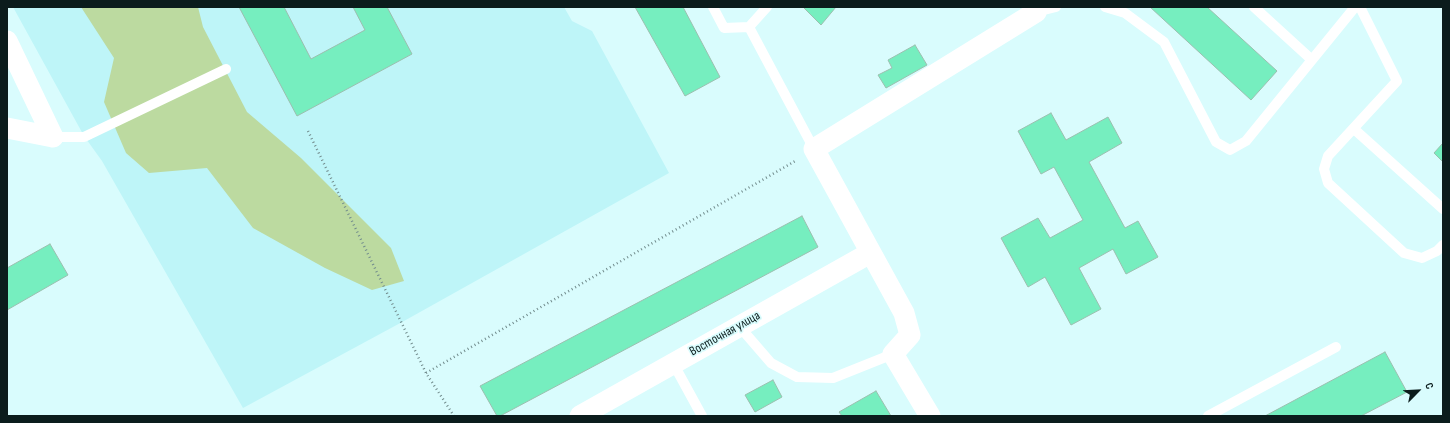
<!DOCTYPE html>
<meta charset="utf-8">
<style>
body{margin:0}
#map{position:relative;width:1450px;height:423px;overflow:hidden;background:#d9fcfd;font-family:"Sofia Sans Condensed",sans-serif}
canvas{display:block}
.frame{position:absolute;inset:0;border:8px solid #0b1c1c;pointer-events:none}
.north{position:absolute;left:1398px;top:371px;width:40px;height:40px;-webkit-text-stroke:3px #d9fcfd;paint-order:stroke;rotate:66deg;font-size:11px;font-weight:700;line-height:16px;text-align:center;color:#0b1c1c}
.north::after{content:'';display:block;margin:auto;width:14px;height:18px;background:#0b1c1c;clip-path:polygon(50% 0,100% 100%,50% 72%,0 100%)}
</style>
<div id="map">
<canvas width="1450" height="423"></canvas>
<div class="frame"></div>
<div class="north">С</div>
</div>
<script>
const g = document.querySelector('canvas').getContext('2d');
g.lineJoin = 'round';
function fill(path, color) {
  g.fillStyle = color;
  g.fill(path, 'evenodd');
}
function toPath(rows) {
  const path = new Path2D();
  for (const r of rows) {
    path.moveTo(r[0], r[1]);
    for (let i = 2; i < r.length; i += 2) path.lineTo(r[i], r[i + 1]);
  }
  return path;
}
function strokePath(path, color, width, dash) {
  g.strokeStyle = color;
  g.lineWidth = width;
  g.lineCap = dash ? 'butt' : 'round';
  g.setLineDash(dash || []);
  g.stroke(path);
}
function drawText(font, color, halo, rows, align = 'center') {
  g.font = font + ' "Sofia Sans Condensed",sans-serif';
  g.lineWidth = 3.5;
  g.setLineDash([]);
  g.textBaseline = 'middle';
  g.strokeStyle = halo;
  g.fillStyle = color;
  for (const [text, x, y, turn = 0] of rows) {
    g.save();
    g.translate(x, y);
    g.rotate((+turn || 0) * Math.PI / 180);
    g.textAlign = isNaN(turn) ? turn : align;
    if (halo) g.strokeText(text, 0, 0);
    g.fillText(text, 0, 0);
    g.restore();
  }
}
fill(toPath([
 [13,7,564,7,572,21,592,31,669,173,404,321,243,408,102,161,84,136]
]), '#bef5f8');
fill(toPath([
 [81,7,198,7,203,27,247,112,301,158,391,248,404,281,372,290,325,268,253,228,207,168,149,173,126,153,104,102,114,58]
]), '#bcdaa0');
const building = toPath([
 [239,7,284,7,311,59,365,30,353,7,387,7,412,54,297,116,239,7],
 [635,7,683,7,720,77,685,96,635,7],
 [803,7,836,7,821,25,803,7],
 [1150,7,1207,7,1277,71,1251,100,1150,7],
 [915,45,927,65,886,88,878,75,892,68,888,60,915,45],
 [1051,113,1066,140,1108,117,1122,143,1089,162,1125,228,1138,221,1158,257,1126,274,1113,249,1079,268,1101,309,1071,325,1045,277,1028,287,1001,238,1038,218,1050,238,1083,220,1054,167,1041,174,1018,131,1051,113],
 [1443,143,1443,162,1434,153,1443,143],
 [802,216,818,247,500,416,497,416,480,386,802,216],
 [50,244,68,275,7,310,7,268,50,244],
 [1385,352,1407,392,1361,416,1265,416,1385,352],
 [773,380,782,397,755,412,745,395,773,380],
 [876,391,891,416,842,416,839,412,876,391]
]);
fill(building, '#76eebf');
strokePath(building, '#9bbfaf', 1);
strokePath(toPath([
 [308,131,426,373,454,416],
 [426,373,797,160]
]), '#728c8d', 2.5, [1, 3]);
strokePath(toPath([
 [713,7,724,28,749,27,814,149],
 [1105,7,1125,13,1164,42,1216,142,1230,150,1246,141,1355,7],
 [1254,7,1312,60],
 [1360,7,1397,81,1328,156,1324,169,1328,183,1404,253,1422,258,1437,251,1443,245],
 [1036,12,1056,7],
 [749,27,767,7],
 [1354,129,1443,209],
 [53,137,84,137,226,69],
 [739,326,771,363,797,377,833,378,893,354],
 [673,363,702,416],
 [1208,416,1336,347]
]), '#fff', 10);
strokePath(toPath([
 [7,41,53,137],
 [7,128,53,137],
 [580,416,870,253],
 [930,416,893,354,910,335,904,313,814,149,1036,12,1035,7]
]), '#fff', 21);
drawText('13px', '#0b1c1c', '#d9fcfd', [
 ["Восточная улица",725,334,-29]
]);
</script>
